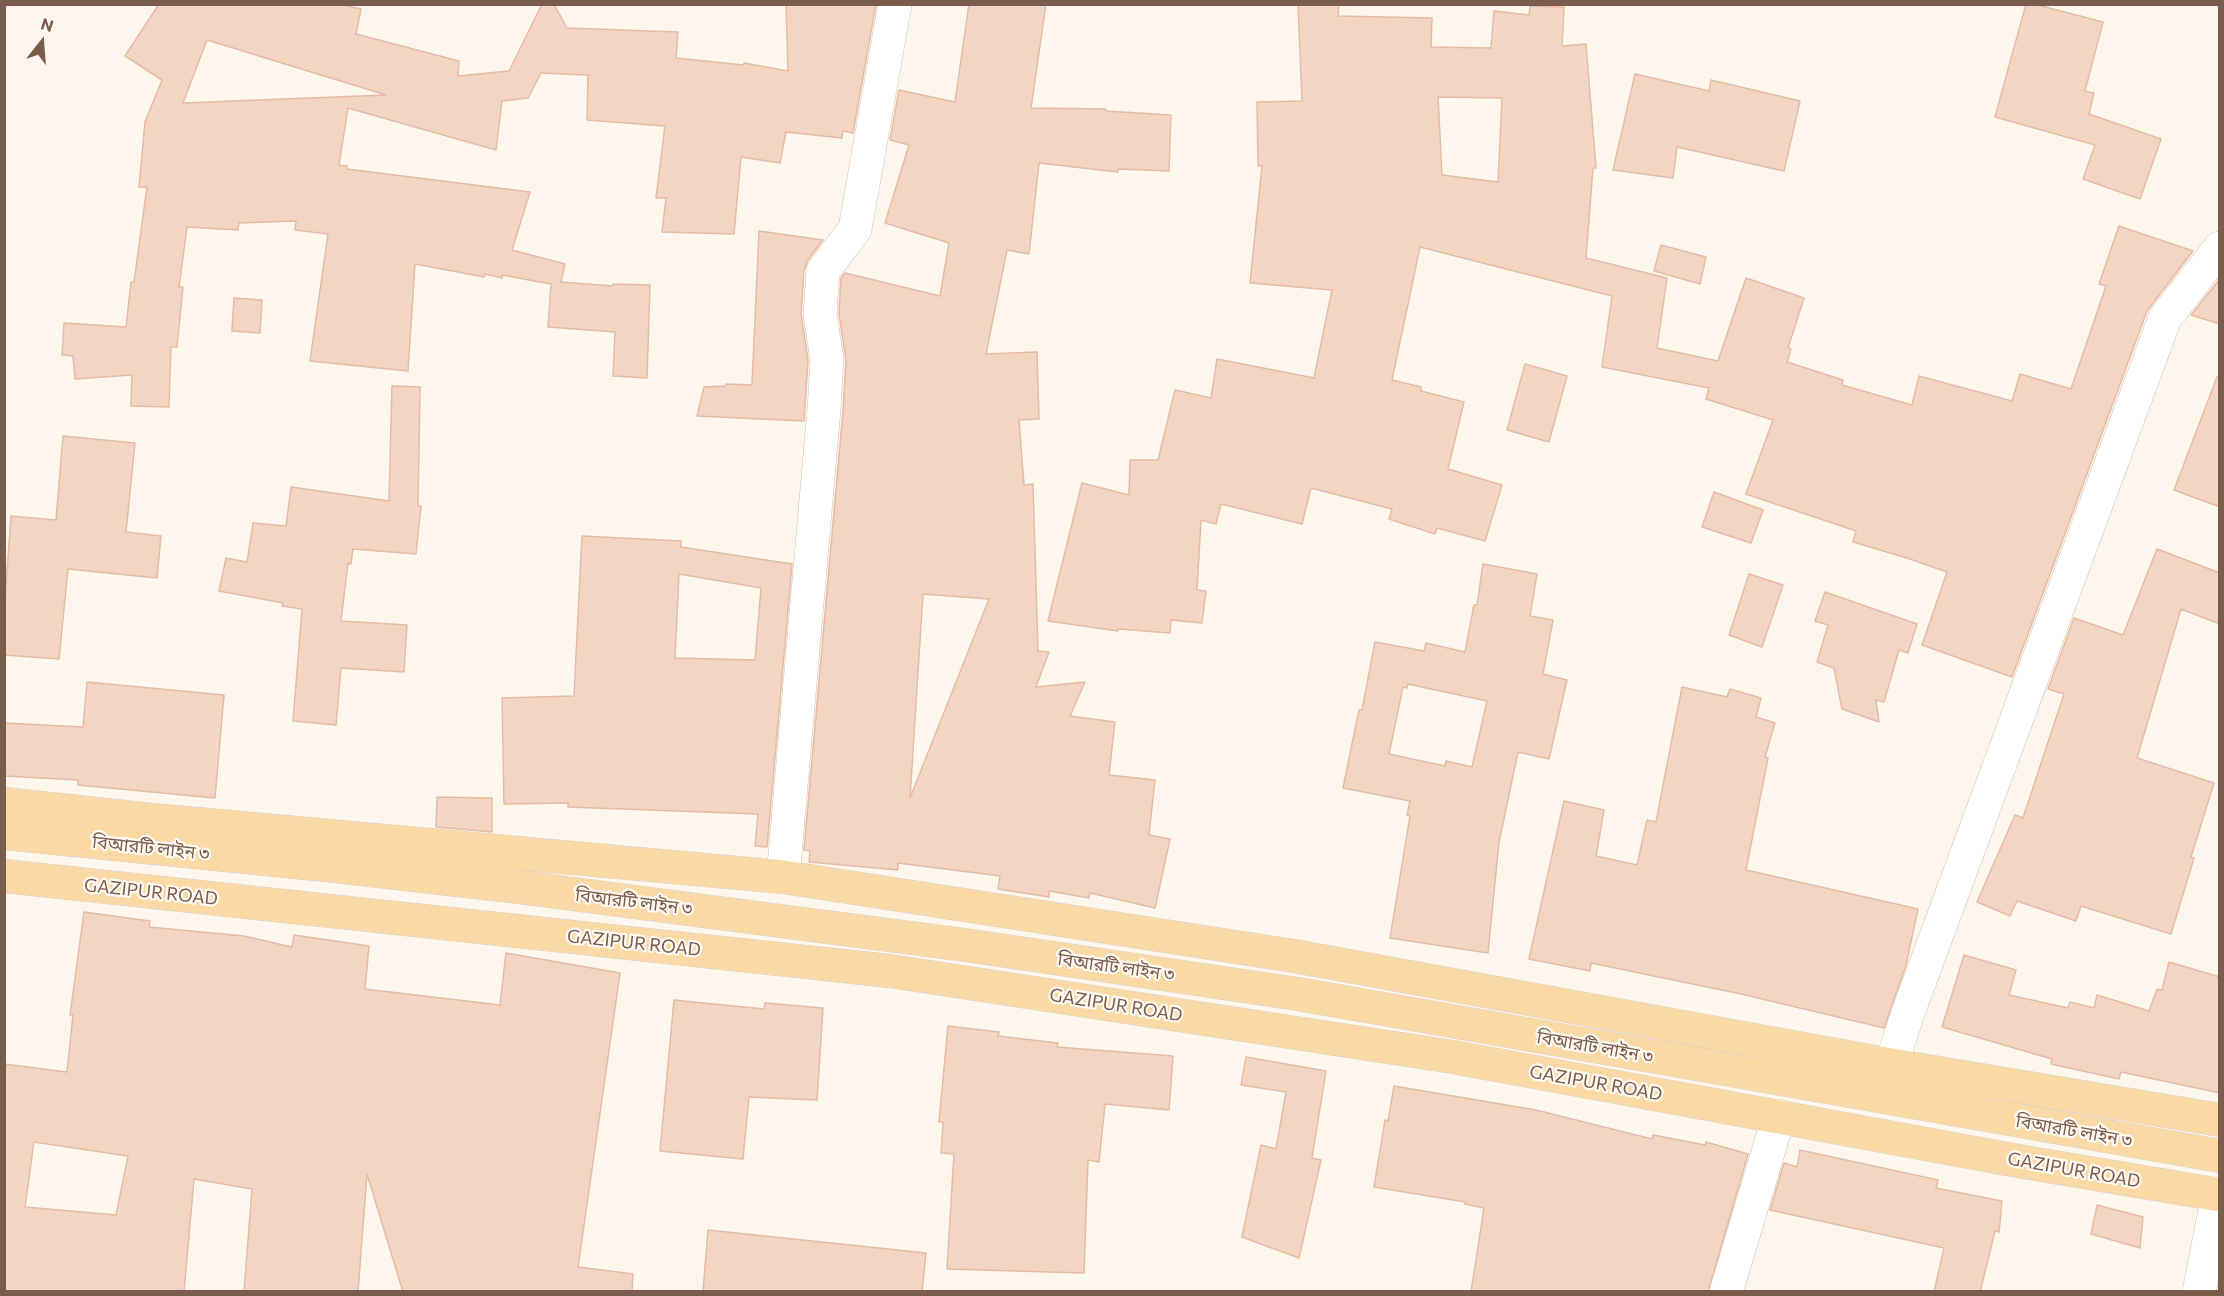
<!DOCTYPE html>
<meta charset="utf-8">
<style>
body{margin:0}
#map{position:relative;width:2224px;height:1296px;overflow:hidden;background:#fdf6ec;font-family:Commissioner,sans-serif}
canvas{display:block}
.frame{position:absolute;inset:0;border:6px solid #7a5c4d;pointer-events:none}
.north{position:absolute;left:12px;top:12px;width:60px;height:60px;-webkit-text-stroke:4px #fffaf3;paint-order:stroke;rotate:17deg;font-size:16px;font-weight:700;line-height:24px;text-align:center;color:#7a5c4d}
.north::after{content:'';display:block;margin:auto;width:21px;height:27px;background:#7a5c4d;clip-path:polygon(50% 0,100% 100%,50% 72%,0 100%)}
</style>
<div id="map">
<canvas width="2224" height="1296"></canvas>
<div class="frame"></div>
<div class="north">N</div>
</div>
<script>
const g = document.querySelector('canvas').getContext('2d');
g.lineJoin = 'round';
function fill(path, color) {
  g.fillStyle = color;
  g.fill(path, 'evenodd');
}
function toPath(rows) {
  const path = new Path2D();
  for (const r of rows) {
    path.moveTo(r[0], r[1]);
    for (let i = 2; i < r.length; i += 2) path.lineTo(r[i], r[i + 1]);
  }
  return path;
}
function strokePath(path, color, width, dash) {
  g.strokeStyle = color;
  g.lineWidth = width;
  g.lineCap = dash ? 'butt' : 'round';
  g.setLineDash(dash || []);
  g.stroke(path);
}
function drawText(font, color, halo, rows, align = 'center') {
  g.font = font + ' Commissioner,"Noto Sans Bengali",sans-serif';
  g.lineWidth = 4.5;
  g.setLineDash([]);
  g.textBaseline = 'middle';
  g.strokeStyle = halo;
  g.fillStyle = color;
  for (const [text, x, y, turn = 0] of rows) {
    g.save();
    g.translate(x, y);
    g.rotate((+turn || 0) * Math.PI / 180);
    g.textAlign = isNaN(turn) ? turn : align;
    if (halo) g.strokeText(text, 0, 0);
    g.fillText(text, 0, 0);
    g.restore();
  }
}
const building = toPath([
 [159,4,340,4,361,9,356,34,459,61,458,76,509,71,542,4,554,4,567,28,678,32,676,58,743,65,744,63,788,71,786,4,876,4,853,133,843,131,842,138,786,132,780,163,741,157,734,234,662,232,666,198,656,198,665,126,587,120,588,75,541,73,528,98,502,101,496,150,348,108,339,165,347,166,347,169,530,192,512,250,565,264,561,282,613,286,613,284,650,285,647,378,613,376,615,332,548,327,551,284,502,275,502,278,485,274,484,277,415,264,408,371,310,361,328,234,295,230,296,221,239,223,238,230,187,227,179,287,183,287,177,347,171,347,169,407,131,406,132,375,75,379,73,356,62,355,64,323,126,327,131,282,134,282,147,187,139,187,145,122,162,80,125,56,159,4],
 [207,40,386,95,183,103,207,40],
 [969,4,1046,4,1031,108,1106,109,1106,111,1171,115,1169,171,1118,169,1118,172,1039,163,1029,254,1007,250,986,354,1037,352,1039,419,1019,420,1024,485,1033,484,1038,651,1049,652,1036,687,1085,682,1070,716,1115,722,1109,775,1155,780,1149,835,1170,839,1155,908,1090,893,1089,898,1049,891,1049,897,998,889,1000,876,898,863,898,870,809,862,810,851,804,850,843,411,846,360,839,314,841,278,845,273,940,296,949,243,885,223,909,145,890,140,899,90,955,102,969,4],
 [923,594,989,599,910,798,923,594],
 [1298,4,1339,4,1338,16,1432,18,1431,47,1491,48,1494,11,1529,15,1530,6,1564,7,1562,46,1586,44,1596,168,1593,168,1586,258,1667,278,1657,348,1718,361,1746,278,1804,298,1788,348,1791,349,1787,362,1843,380,1842,385,1912,405,1919,376,2012,401,2020,374,2071,389,2106,286,2099,284,2119,226,2193,251,2147,311,2012,677,1922,645,1947,572,1907,558,1853,542,1856,531,1746,494,1773,420,1706,399,1709,388,1602,367,1612,296,1420,247,1392,380,1421,387,1421,391,1464,402,1448,469,1502,485,1485,541,1437,528,1435,534,1389,519,1392,509,1311,488,1302,524,1221,504,1216,524,1201,520,1197,590,1206,591,1202,623,1171,620,1170,633,1118,629,1118,631,1048,621,1082,483,1129,495,1130,460,1158,460,1175,390,1211,398,1217,359,1314,378,1332,290,1250,283,1262,166,1258,166,1257,102,1302,101,1298,4],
 [1438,97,1502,98,1498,182,1442,175,1438,97],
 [2026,4,2034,4,2103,22,2085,91,2094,93,2089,114,2161,139,2140,199,2083,179,2095,145,1995,117,2026,4],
 [1635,74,1709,91,1711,80,1800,101,1784,171,1677,147,1673,178,1613,170,1635,74],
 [759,231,823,240,808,260,804,270,801,314,808,360,804,421,697,416,704,387,725,386,726,384,752,385,759,231],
 [1661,245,1706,257,1700,284,1654,271,1661,245],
 [2220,279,2220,324,2191,315,2220,279],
 [234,298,262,300,260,333,232,331,234,298],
 [1525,364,1567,376,1549,442,1507,430,1525,364],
 [2217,377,2220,378,2220,507,2174,490,2217,377],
 [392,386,420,387,418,506,421,506,416,554,353,549,351,564,348,563,341,621,407,625,404,672,341,668,336,725,293,721,302,609,282,606,283,603,219,591,226,558,247,562,253,523,286,526,291,487,389,501,392,386],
 [63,436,135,443,126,532,161,536,157,578,68,569,59,659,4,655,4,613,11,516,56,520,63,436],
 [1714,492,1763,510,1751,543,1702,527,1714,492],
 [582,536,681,541,681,547,792,564,767,847,755,846,758,814,568,807,568,803,504,804,502,698,574,696,582,536],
 [679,574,761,588,755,660,675,658,679,574],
 [2157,549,2220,573,2220,624,2181,609,2137,758,2214,783,2191,857,2194,858,2171,934,2081,906,2076,921,2017,901,2010,916,1977,902,2015,815,2023,818,2064,694,2048,689,2074,618,2123,635,2157,549],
 [1483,564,1537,574,1530,616,1553,620,1543,674,1567,680,1549,759,1518,752,1499,842,1488,953,1390,938,1410,816,1407,815,1410,801,1343,788,1359,710,1362,710,1375,642,1424,651,1426,643,1465,652,1474,605,1477,605,1483,564],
 [1408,684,1487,701,1472,767,1446,761,1445,766,1389,754,1403,687,1407,688,1408,684],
 [1749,574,1783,585,1762,647,1729,635,1749,574],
 [1825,592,1917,624,1908,653,1899,650,1884,702,1876,700,1879,722,1842,709,1834,668,1817,662,1828,625,1815,621,1825,592],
 [87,682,224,695,215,798,78,785,78,780,4,776,4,723,83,727,87,682],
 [1682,687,1727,697,1730,689,1761,698,1756,717,1775,723,1765,757,1768,758,1746,870,1918,909,1906,965,1884,1028,1741,994,1591,963,1590,971,1529,959,1564,801,1604,810,1596,856,1637,865,1647,820,1656,822,1682,687],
 [437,797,492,798,492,832,436,827,437,797],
 [84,912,150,921,149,927,244,936,292,947,294,935,369,946,365,989,500,1005,506,953,620,973,578,1267,633,1274,632,1292,403,1292,367,1174,358,1292,244,1292,252,1189,194,1179,184,1292,4,1292,4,1064,67,1072,73,1015,70,1015,84,912],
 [34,1142,128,1156,116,1215,25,1207,34,1142],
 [1964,955,2016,970,2009,995,2068,1008,2070,1002,2094,1008,2097,995,2149,1011,2157,989,2162,990,2169,962,2220,977,2220,1093,2121,1072,2119,1079,2051,1064,2052,1059,1942,1027,1964,955],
 [674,1000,764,1009,765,1003,823,1008,817,1100,749,1097,743,1159,660,1151,674,1000],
 [948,1026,999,1032,998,1036,1058,1043,1057,1047,1173,1056,1169,1110,1105,1104,1099,1162,1088,1160,1084,1273,947,1269,954,1154,941,1153,943,1122,939,1122,948,1026],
 [1246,1057,1326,1071,1312,1158,1321,1160,1299,1258,1242,1237,1261,1145,1276,1149,1286,1092,1241,1085,1246,1057],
 [1394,1086,1536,1110,1652,1139,1653,1135,1705,1145,1706,1142,1748,1154,1708,1292,1471,1292,1484,1208,1465,1204,1465,1202,1374,1187,1385,1120,1388,1121,1394,1086],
 [1800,1150,1938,1180,1936,1188,2002,1201,1999,1232,1995,1231,1980,1292,1934,1292,1944,1248,1770,1210,1784,1163,1797,1167,1800,1150],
 [2097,1205,2143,1217,2140,1248,2091,1234,2097,1205],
 [708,1230,926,1253,922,1292,703,1292,708,1230]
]);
fill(building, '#f3d5c3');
strokePath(building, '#e6bba3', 1.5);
const minor = toPath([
 [783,877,824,409,827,359,820,315,823,271,855,229,895,4],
 [1891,1065,1909,1010,2165,318,2220,248],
 [1726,1292,1779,1116],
 [2199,1292,2218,1195]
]);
const primary = toPath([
 [4,804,153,820,783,877,1294,956,1891,1065,2220,1120],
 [4,833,325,865,519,887,965,945,1298,994,2220,1156],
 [4,876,890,971,1453,1057,2018,1161,2220,1195]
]);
strokePath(minor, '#d1beb0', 34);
strokePath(primary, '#dad1cd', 34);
strokePath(minor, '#fff', 33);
strokePath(primary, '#fbd9a5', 33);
drawText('18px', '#7a5c4d', '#fffaf3', [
 ["বিআরটি লাইন ৩",151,848,6],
 ["GAZIPUR ROAD",151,892,6],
 ["বিআরটি লাইন ৩",634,902,7],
 ["GAZIPUR ROAD",634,943,6],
 ["বিআরটি লাইন ৩",1116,967,8],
 ["GAZIPUR ROAD",1116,1005,9],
 ["বিআরটি লাইন ৩",1595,1047,10],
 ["GAZIPUR ROAD",1596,1083,10],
 ["বিআরটি লাইন ৩",2074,1131,10],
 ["GAZIPUR ROAD",2074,1170,10]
]);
</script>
